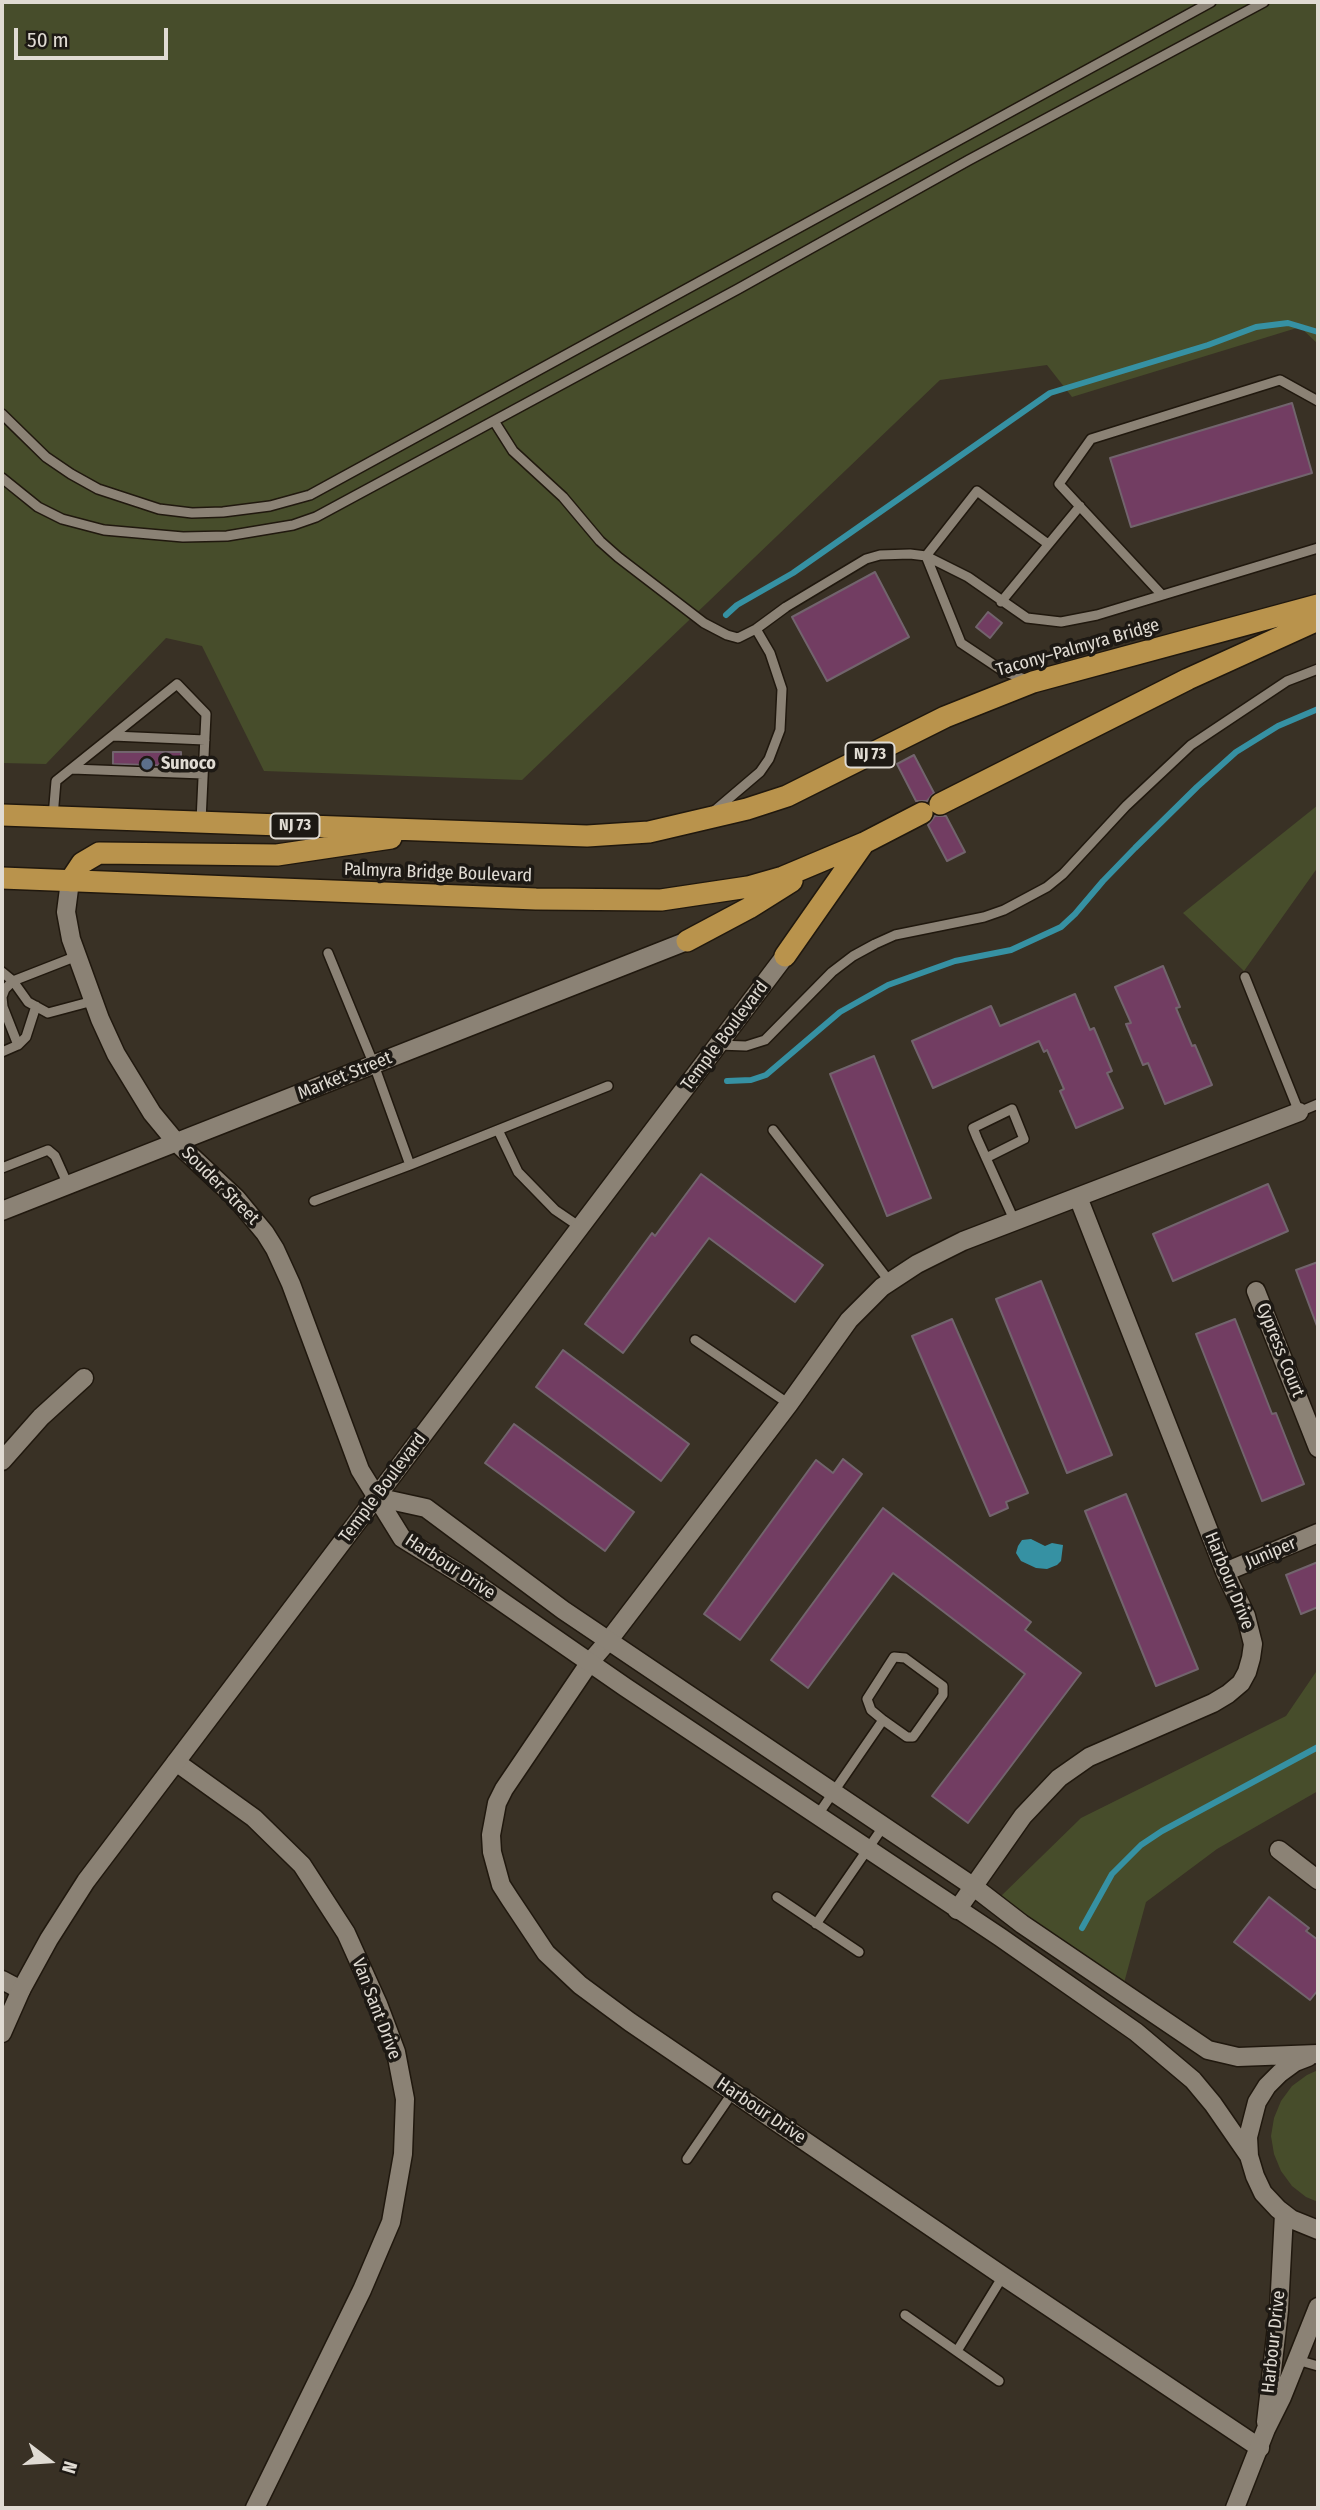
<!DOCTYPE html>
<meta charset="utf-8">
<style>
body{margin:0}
#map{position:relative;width:1320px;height:2510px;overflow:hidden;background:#393125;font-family:"Fira Sans Condensed",sans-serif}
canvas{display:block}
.frame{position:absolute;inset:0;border:4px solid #e0dbd3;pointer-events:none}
.north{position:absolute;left:14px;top:2426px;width:70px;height:70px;-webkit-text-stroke:5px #1d1914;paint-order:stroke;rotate:107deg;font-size:19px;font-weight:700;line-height:28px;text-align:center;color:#e0dbd3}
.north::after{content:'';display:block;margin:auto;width:24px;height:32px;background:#e0dbd3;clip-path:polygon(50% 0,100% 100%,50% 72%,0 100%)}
.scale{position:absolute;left:14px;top:28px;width:154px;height:32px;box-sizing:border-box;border:4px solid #e0dbd3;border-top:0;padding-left:9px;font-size:21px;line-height:24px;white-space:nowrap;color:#e0dbd3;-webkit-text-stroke:5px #1d1914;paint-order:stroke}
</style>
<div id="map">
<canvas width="1320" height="2510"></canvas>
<div class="frame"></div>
<div class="north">N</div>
<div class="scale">50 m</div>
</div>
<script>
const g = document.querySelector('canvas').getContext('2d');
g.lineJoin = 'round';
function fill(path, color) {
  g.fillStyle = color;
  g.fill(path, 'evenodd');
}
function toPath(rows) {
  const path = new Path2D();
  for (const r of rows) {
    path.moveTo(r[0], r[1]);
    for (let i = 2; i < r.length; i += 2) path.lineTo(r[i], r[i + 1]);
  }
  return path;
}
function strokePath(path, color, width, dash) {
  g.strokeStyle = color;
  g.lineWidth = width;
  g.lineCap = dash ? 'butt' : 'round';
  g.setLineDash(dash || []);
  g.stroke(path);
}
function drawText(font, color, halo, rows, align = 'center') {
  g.font = font + ' "Fira Sans Condensed",sans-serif';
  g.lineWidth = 7;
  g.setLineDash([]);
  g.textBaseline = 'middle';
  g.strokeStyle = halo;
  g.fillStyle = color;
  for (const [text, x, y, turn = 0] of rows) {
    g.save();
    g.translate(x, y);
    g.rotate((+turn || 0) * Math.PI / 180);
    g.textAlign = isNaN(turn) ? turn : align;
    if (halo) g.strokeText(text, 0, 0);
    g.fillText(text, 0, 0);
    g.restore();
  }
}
fill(toPath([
 [2,2,1318,2,1318,344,1300,327,1072,397,1047,365,940,380,522,780,264,771,202,646,166,638,46,764,2,763],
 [1318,805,1318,867,1244,971,1183,913],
 [1318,1669,1318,1791,1217,1849,1146,1902,1124,1983,999,1898,1081,1818,1286,1716],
 [1318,2070,1318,2202,1306,2197,1292,2186,1281,2171,1274,2154,1271,2136,1274,2118,1281,2101,1292,2086,1307,2075]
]), '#474d2b');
fill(toPath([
 [1031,1539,1045,1546,1052,1543,1063,1545,1061,1561,1057,1565,1047,1569,1036,1568,1021,1561,1016,1553,1018,1546,1022,1540]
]), '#3691a3');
strokePath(toPath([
 [726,615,737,605,793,573,1050,393,1208,345,1256,327,1288,323,1318,332],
 [727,1081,751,1080,766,1075,840,1012,888,985,955,961,1011,950,1061,927,1075,914,1103,881,1135,848,1197,787,1236,752,1278,726,1318,709],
 [1082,1928,1112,1874,1141,1845,1162,1831,1318,1747]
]), '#3691a3', 6);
const building = toPath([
 [1292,403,1312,473,1131,527,1110,458,1292,403],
 [875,572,909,637,827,681,792,617,875,572],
 [988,612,1002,623,990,638,976,627,988,612],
 [113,752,181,752,181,766,113,764,113,752],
 [914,755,934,793,927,801,916,801,897,764,914,755],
 [935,816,946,816,965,852,947,861,928,825,935,816],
 [1163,966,1180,1007,1176,1008,1192,1046,1195,1045,1212,1085,1165,1104,1148,1063,1143,1065,1126,1024,1131,1023,1115,987,1163,966],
 [1075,994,1090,1030,1094,1028,1112,1071,1107,1073,1123,1108,1076,1128,1060,1091,1064,1089,1047,1050,1044,1052,1039,1041,933,1088,912,1041,991,1006,1000,1026,1075,994],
 [874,1056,931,1198,887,1216,830,1074,874,1056],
 [701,1174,823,1265,795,1302,709,1238,623,1353,585,1324,652,1233,655,1236,701,1174],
 [1268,1184,1288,1231,1173,1281,1153,1234,1268,1184],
 [1318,1262,1318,1325,1317,1326,1296,1270,1318,1262],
 [1041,1281,1112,1455,1067,1473,996,1299,1041,1281],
 [952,1319,1028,1493,1006,1502,1008,1508,990,1516,912,1336,952,1319],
 [1235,1319,1272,1414,1276,1413,1304,1484,1262,1501,1196,1334,1235,1319],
 [563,1350,689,1444,661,1481,536,1387,563,1350],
 [514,1424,634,1512,605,1551,485,1463,514,1424],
 [843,1459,862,1474,740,1640,704,1614,816,1460,833,1473,843,1459],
 [1126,1494,1198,1669,1156,1686,1085,1511,1126,1494],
 [883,1508,1031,1622,1025,1630,1081,1673,968,1823,932,1796,1025,1674,893,1573,808,1688,771,1660,883,1508],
 [1318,1562,1318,1607,1301,1614,1286,1575,1318,1562],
 [1269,1897,1309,1928,1306,1931,1318,1940,1318,1990,1310,2000,1234,1942,1269,1897]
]);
fill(building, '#723d62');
strokePath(building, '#72646d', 2);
const lane = toPath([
 [2,414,46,457,71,474,98,489,159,509,192,513,223,512,270,506,310,495,1211,2],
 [494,421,513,451,563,497,600,541,618,557,704,623,727,635,738,638,756,629,786,607,866,559,880,555,910,554,926,556,968,577,1027,618,1061,622,1097,615,1318,548],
 [2,478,38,507,62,519,104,530,183,537,227,536,293,525,316,517,738,289,969,160,1264,2],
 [1162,595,1059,484,1091,439,1280,380,1318,401],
 [1001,602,1080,506],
 [1027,680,1003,671,961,643,926,556,977,491,1048,544],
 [113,736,205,740],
 [72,769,203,774],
 [713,812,760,772,769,759,780,730,782,689,770,653,756,629],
 [53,817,56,781,177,684,206,714,201,821],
 [328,953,374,1065,410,1165,608,1086],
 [2,972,13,981,28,1002,48,1013,93,1001],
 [1245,977,1299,1112,1318,1104],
 [18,1045,3,1007,2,997,5,989,13,981,77,956],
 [718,1045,746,1046,765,1040,832,972,853,956,875,944,895,935,984,917,1004,910,1047,887,1063,874,1126,806,1191,745,1287,681,1318,669],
 [2,1052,18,1045,26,1037,36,1006],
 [498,1130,518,1172,555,1210,580,1227],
 [773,1130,890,1282],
 [986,1158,1024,1139,1012,1109,973,1128,977,1138,1015,1222],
 [2,1168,48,1150,55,1156,68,1185],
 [314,1201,410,1165],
 [695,1340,789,1404],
 [817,1816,883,1720,907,1737,913,1737,943,1695,943,1686,905,1658,894,1657,867,1699,871,1710,883,1720],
 [777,1897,859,1952],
 [816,1924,883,1827],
 [687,2159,733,2092],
 [905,2315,999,2381],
 [957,2351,1003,2276],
 [1297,2360,1318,2366]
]);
const street = toPath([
 [1256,1291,1318,1448],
 [2,1461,41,1417,84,1378],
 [1225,1572,1318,1533],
 [176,1762,254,1818,302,1865,346,1933,378,2004,396,2052,405,2099,403,2154,391,2222,362,2290,255,2508],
 [1279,1850,1318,1880],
 [957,1910,1023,1816,1059,1778,1089,1757,1213,1703,1228,1694,1241,1683,1247,1672,1251,1658,1253,1644,1246,1616,1225,1572,1078,1197],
 [2,1980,21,1990],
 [1260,2448,1003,2276,630,2022,580,1985,546,1953,510,1899,501,1885,492,1852,491,1835,497,1803,504,1789,590,1662,609,1640,789,1404,849,1320,882,1287,917,1264,963,1241,1299,1112]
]);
const secondary = toPath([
 [70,881,66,912,71,939,100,1019,116,1054,152,1113,176,1142,236,1198,265,1233,275,1249,291,1284,360,1470,402,1538,475,1583,625,1687,1000,1937,1136,2032,1193,2080,1213,2104,1249,2156],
 [2,1211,687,941],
 [376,1497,426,1508,563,1610,974,1887,1022,1924,1208,2050,1238,2057,1318,2054],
 [2,2033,21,1990,49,1939,86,1881,785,956],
 [1308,2057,1295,2062,1280,2073,1267,2086,1257,2102,1248,2137,1249,2156,1255,2176,1263,2193,1278,2209,1291,2219,1318,2230],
 [1266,2422,1279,2310,1284,2214],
 [1235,2508,1266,2429,1282,2397,1318,2307]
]);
const highway = toPath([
 [940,804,1188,679,1318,620],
 [2,815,587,836,649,832,747,809,787,796,945,717,1033,682,1318,605],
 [2,878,536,899,661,900,748,887,783,877,864,843,922,813],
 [70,881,82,863,99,853,277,855,391,838],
 [687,941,749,908,792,881],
 [785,956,864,843]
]);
strokePath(lane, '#20180e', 12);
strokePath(street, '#20180e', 21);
strokePath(secondary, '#20180e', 21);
strokePath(highway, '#20180e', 24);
strokePath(lane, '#8b8275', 9);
strokePath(street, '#8b8275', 18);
strokePath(secondary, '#8b8275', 18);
strokePath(highway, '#b9934c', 21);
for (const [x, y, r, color] of [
 [147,764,7,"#5c6f8a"]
]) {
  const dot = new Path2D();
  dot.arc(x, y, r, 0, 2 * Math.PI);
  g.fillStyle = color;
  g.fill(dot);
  strokePath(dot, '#1d1914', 2.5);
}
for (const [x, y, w] of [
 [870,755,49],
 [295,826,49]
]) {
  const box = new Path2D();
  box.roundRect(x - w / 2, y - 12.5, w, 25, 5);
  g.fillStyle = '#1d1914';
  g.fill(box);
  strokePath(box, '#e0dbd3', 2);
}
drawText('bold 16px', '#e0dbd3', null, [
 ["NJ 73",870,755],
 ["NJ 73",295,826]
]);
drawText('18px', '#e0dbd3', '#1d1914', [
 ["Tacony–Palmyra Bridge",1078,648,-16],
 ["Palmyra Bridge Boulevard",438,873,2],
 ["Temple Boulevard",725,1036,-53],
 ["Market Street",345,1076,-22],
 ["Souder Street",220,1186,45],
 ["Cypress Court",1280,1350,68],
 ["Temple Boulevard",383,1488,-53],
 ["Juniper",1271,1553,-23],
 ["Harbour Drive",450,1567,33],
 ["Harbour Drive",1229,1581,68],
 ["Van Sant Drive",376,2009,69],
 ["Harbour Drive",761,2111,34],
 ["Harbour Drive",1274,2342,-84]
]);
drawText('bold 18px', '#e0dbd3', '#1d1914', [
 ["Sunoco",161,764]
], 'left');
</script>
